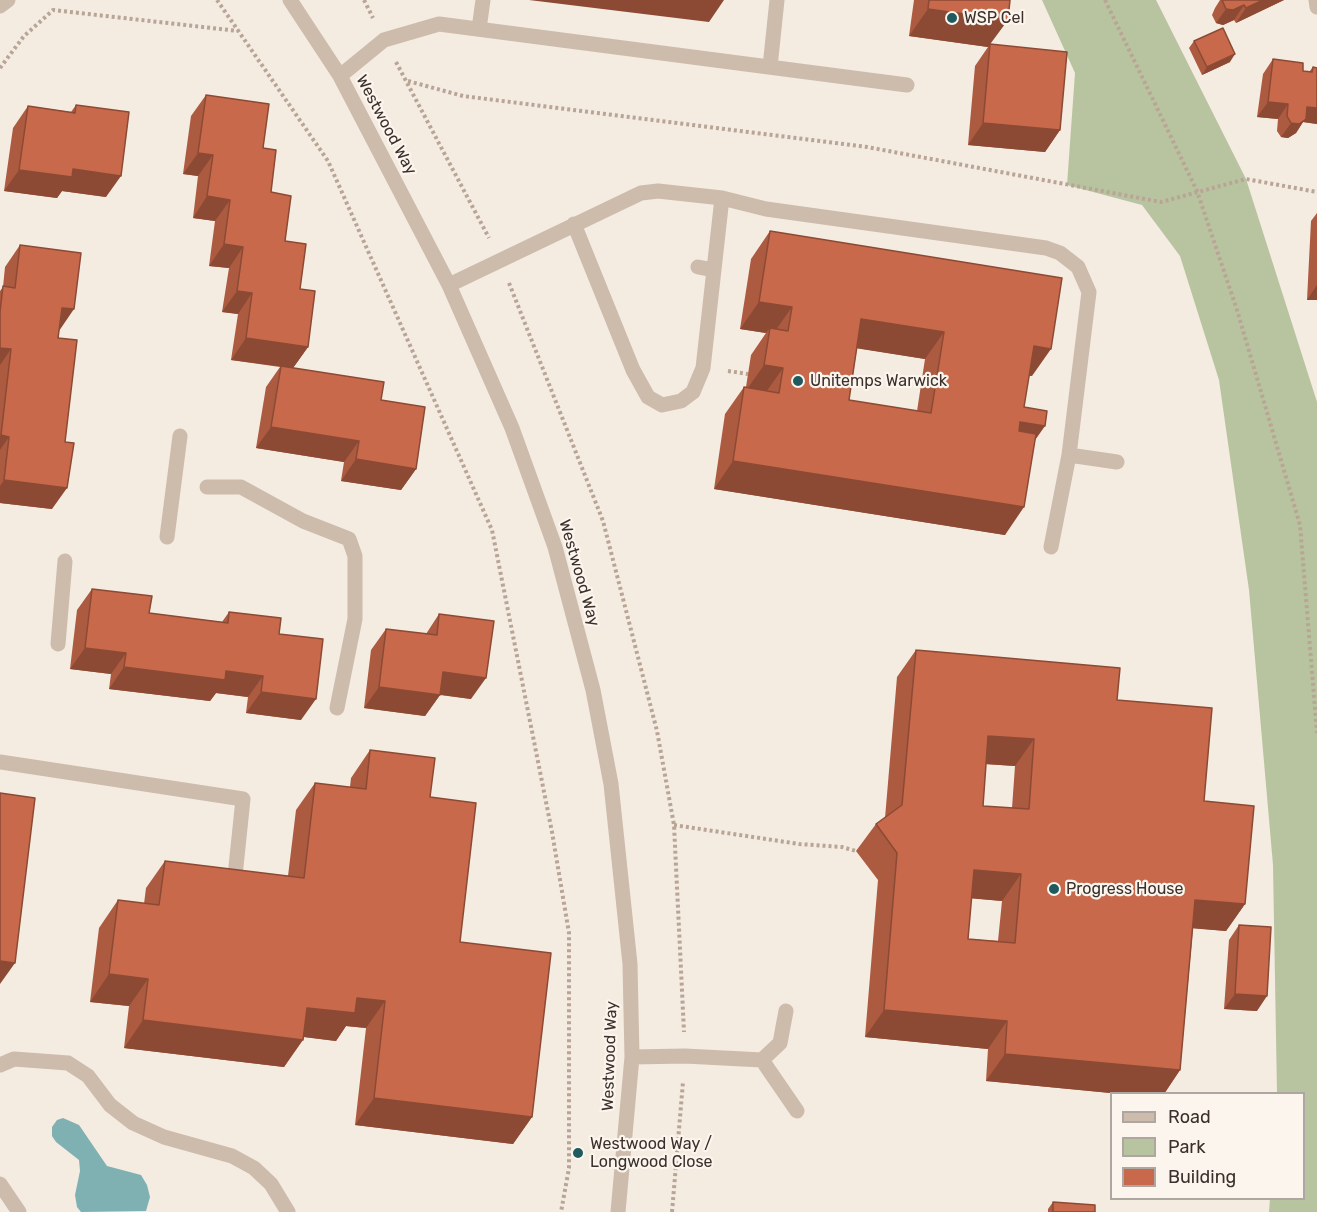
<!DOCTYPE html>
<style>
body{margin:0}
#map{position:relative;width:1317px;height:1212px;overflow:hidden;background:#f4ebe1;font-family:Rubik,sans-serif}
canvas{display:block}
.legend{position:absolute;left:1110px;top:1092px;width:195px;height:108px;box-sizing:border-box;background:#fbf5ee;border:2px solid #aea6a0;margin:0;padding:8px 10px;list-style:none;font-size:18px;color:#3b302b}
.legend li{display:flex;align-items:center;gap:12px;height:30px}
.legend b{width:30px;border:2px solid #aea6a0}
</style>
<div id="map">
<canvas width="1317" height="1212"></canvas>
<ul class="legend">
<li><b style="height:8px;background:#cdbbac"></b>Road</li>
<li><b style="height:16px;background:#b8c4a0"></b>Park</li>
<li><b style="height:16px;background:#c8694b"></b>Building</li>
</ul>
</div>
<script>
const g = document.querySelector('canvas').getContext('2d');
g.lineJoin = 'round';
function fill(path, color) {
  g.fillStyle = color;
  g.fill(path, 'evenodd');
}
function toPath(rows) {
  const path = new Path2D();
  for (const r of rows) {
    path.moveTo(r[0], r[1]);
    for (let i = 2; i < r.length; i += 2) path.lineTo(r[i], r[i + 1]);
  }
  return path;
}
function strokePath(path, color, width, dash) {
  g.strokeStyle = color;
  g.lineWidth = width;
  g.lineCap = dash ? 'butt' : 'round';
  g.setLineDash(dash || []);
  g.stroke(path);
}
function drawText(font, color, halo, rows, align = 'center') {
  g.font = font + ' Rubik,sans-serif';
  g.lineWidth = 4.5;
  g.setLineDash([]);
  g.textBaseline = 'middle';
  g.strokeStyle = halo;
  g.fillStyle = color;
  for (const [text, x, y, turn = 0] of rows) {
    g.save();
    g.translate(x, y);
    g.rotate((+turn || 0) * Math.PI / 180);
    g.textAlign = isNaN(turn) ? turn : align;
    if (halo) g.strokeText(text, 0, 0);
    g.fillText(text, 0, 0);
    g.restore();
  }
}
fill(toPath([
 [1042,0,1156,0,1246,179,1317,402,1317,1212,1269,1212,1270,1199,1304,1198,1304,1094,1277,1093,1273,865,1249,590,1219,380,1180,256,1142,205,1067,185,1075,73]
]), '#b8c4a0');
fill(toPath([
 [63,1118,79,1125,107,1166,141,1175,147,1185,150,1197,146,1211,81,1212,77,1207,75,1195,80,1171,79,1160,56,1142,52,1136,52,1127,57,1120]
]), '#7fb0b2');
strokePath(toPath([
 [217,0,328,161,492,530,552,832,569,933,569,1168,561,1212],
 [364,0,373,18],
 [1105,0,1197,191,1237,310,1300,525,1317,733],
 [396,62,489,238],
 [0,68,24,36,53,10,238,31],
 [408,81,463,96,867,147,1161,202,1246,179,1317,192],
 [509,283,603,521,657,731,674,825,684,1032],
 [728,371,748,374],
 [674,825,799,844,842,847,856,851],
 [672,1212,683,1082]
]), '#b9a596', 4, [3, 3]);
strokePath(toPath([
 [290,0,340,76,449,285,512,428,555,547,593,690,611,784,630,964,632,1057,618,1212],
 [1316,0,1317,7],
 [0,6,8,0],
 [479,29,483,0],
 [770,67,777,0],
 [340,76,384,40,439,24,907,85],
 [574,224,633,370,648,397,662,405,681,401,693,392,703,368,722,198],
 [698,267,714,270],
 [449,285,641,193,658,191,722,198,766,209,1046,248,1060,253,1078,267,1089,292,1069,455,1051,547],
 [1069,455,1117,462],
 [207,487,241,487,303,521,349,539,355,556,355,619,337,708],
 [167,537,180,436],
 [58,644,65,561],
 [0,762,243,799,235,876],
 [632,1057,685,1056,762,1060,797,1111],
 [762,1060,780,1043,786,1011],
 [0,1065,14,1059,68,1063,88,1076,110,1105,133,1123,164,1137,232,1156,254,1168,271,1184,288,1212],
 [0,1184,19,1212]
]), '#cdbbac', 15);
fill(toPath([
 [914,0,1010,0,990,44,1060,130,1045,152,968,145,975,66,988,47,909,36],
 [1220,0,1284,0,1236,23,1234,20,1223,25,1216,23,1212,15,1215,8],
 [1194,41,1230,62,1202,75,1189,48],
 [1273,59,1303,71,1309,72,1313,67,1317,68,1317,124,1303,122,1296,133,1288,138,1281,137,1277,131,1278,119,1257,117,1263,74],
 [206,95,263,148,271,192,300,289,308,347,293,368,381,400,416,469,401,490,341,481,344,462,256,448,266,387,280,367,231,360,238,314,222,312,229,268,209,266,215,221,193,218,198,176,183,174,191,116],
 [76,105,106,197,62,191,57,198,4,191,13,128,28,106,71,112],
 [1317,213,1317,300,1307,300,1311,221],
 [770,231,1032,376,1029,376,1024,407,1035,439,1005,535,714,489,725,414,744,387,746,387,751,355,766,333,740,329,751,259],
 [857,348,925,359,917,411,849,400],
 [20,245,59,330,52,509,0,503,0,291,3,287,5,267],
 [92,589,149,613,222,622,229,612,279,634,301,720,246,713,248,697,216,693,210,701,109,689,111,674,70,669,77,610],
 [439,614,471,699,440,695,425,716,364,708,371,650,386,629,426,634],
 [916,650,1117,700,1204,801,1245,904,1226,931,1193,928,1180,1070,1164,1094,1121,1094,986,1081,988,1049,865,1037,878,880,856,851,876,824,885,818,897,677],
 [986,764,1015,766,1012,808,983,806],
 [971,898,1002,901,998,941,968,939],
 [370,750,430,797,460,942,532,1117,513,1144,355,1125,366,1028,346,1026,336,1041,304,1037,284,1067,124,1048,129,1006,90,1002,99,928,118,900,144,904,146,888,165,861,288,876,296,810,315,783,350,787,351,778],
 [1239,925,1257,1011,1224,1009,1229,940],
 [1053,1202,1095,1212,1048,1212,1048,1209]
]), '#ac5a40');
fill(toPath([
 [529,0,724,0,709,22],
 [1263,0,1284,0,1236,23,1246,8],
 [1244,5,1234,20,1223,25,1216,23,1226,9],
 [928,9,1008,20,988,47,909,36],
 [1235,54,1230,62,1202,75,1207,67],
 [1268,102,1288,104,1278,119,1257,117],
 [1307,107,1317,108,1317,124,1303,122,1296,133,1288,138,1281,137,1291,123],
 [983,123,1060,130,1045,152,968,145],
 [198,153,213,155,198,176,183,174],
 [73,169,121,176,106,197,62,191,57,198,4,191,19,170],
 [207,196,230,200,215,221,193,218],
 [224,244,243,247,229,268,209,266],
 [1317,285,1317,300,1307,300],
 [237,291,252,293,238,314,222,312],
 [759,302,792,307,773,334,770,328,766,333,740,329],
 [62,308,74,309,59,331],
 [861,319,944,332,925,359,842,346],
 [246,338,308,347,293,368,231,360],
 [1034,346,1051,349,1032,376,1015,374],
 [0,348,11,349,0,365],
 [764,365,783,368,764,395,745,392],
 [1020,422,1045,426,1026,453,1001,449],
 [271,427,359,441,344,462,256,448],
 [1,435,9,437,0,450,0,436],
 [356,459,416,469,401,490,341,481],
 [733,461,1024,507,1005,535,714,489],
 [4,480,67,488,52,509,0,503,0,486],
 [85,648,126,653,111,674,70,669],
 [124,667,226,671,263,676,248,697,216,693,210,701,109,689],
 [443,672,486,678,471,699,428,693],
 [379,687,440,695,425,716,364,708],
 [261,692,316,699,301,720,246,713],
 [988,736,1034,739,1015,766,969,763],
 [974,870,1021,874,1002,901,955,897],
 [1195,900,1245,904,1226,931,1176,927],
 [0,961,15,963,0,984],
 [109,974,148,979,129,1006,90,1002],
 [1235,994,1267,996,1257,1011,1224,1009],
 [357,998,385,1001,366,1028,346,1026,336,1041,288,1035,307,1008],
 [884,1010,1007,1021,988,1049,865,1037],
 [143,1020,303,1040,284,1067,124,1048],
 [1005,1054,1180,1070,1164,1094,1121,1094,986,1081],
 [374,1098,532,1117,513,1144,355,1125]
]), '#8c4a34');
const building = toPath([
 [929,0,1010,0,1008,20,928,9,929,0],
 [1222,0,1263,0,1246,8,1244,5,1233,10,1226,9,1222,0],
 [1223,28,1235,54,1207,67,1194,41,1223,28],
 [990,44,1067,52,1060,130,983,123,990,44],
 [1273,59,1303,63,1303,71,1312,72,1313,67,1317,68,1317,108,1307,107,1306,119,1299,124,1291,123,1287,116,1288,104,1268,102,1273,59],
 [206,95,269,104,263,148,276,150,271,192,291,196,285,241,306,244,300,289,315,291,308,347,246,338,252,293,237,291,243,247,224,244,230,200,207,196,213,155,198,153,206,95],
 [76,105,129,112,121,176,73,169,72,177,19,170,28,106,75,113,76,105],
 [770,231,1062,278,1051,349,1034,346,1024,407,1047,411,1045,426,1020,422,1019,431,1036,434,1024,507,733,461,744,387,779,393,783,368,764,365,770,328,788,331,792,307,759,302,770,231],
 [861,319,944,332,931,413,849,400,861,319],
 [20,245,81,253,74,309,62,308,58,338,77,340,65,442,74,443,67,488,4,480,9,437,1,435,11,349,0,348,0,312,3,286,15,288,20,245],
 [281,366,384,382,381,400,425,407,416,469,356,459,359,441,271,427,281,366],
 [92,589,152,596,149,613,228,623,229,612,281,618,279,634,323,639,316,699,261,692,263,676,226,671,225,680,124,667,126,653,85,648,92,589],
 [439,614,494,621,486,678,443,672,440,695,379,687,386,629,437,635,439,614],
 [916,650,1120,668,1117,700,1212,708,1204,801,1254,806,1245,904,1195,900,1180,1070,1005,1054,1007,1021,884,1010,897,853,876,824,902,805,916,650],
 [988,736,1034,739,1029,809,983,806,988,736],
 [974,870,1021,874,1015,943,968,939,974,870],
 [370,750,435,758,430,797,476,803,460,942,551,953,532,1117,374,1098,385,1001,357,998,355,1013,307,1008,303,1040,143,1020,148,979,109,974,118,900,159,905,165,861,304,878,315,783,366,789,370,750],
 [0,793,35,798,15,963,0,961,0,793],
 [1239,925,1271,927,1267,996,1235,994,1239,925],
 [1053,1202,1095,1205,1095,1212,1053,1212,1053,1202]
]);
fill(building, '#c8694b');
strokePath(building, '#8c4a34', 1.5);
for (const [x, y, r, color] of [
 [952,18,6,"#1f5a5e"],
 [798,381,6,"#1f5a5e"],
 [1054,889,6,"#1f5a5e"],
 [578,1153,6,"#1f5a5e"]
]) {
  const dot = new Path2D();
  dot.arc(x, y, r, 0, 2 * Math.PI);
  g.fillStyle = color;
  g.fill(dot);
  strokePath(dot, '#fbf5ee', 2);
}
drawText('16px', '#3b302b', '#fbf5ee', [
 ["WSP Cel",964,18],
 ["Unitemps Warwick",810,381],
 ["Progress House",1066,889],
 ["Westwood Way /",590,1144],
 ["Longwood Close",590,1162]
], 'left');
drawText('16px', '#3b302b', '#fbf5ee', [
 ["Westwood Way",386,125,62],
 ["Westwood Way",579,573,74],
 ["Westwood Way",610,1056,-88]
]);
</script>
